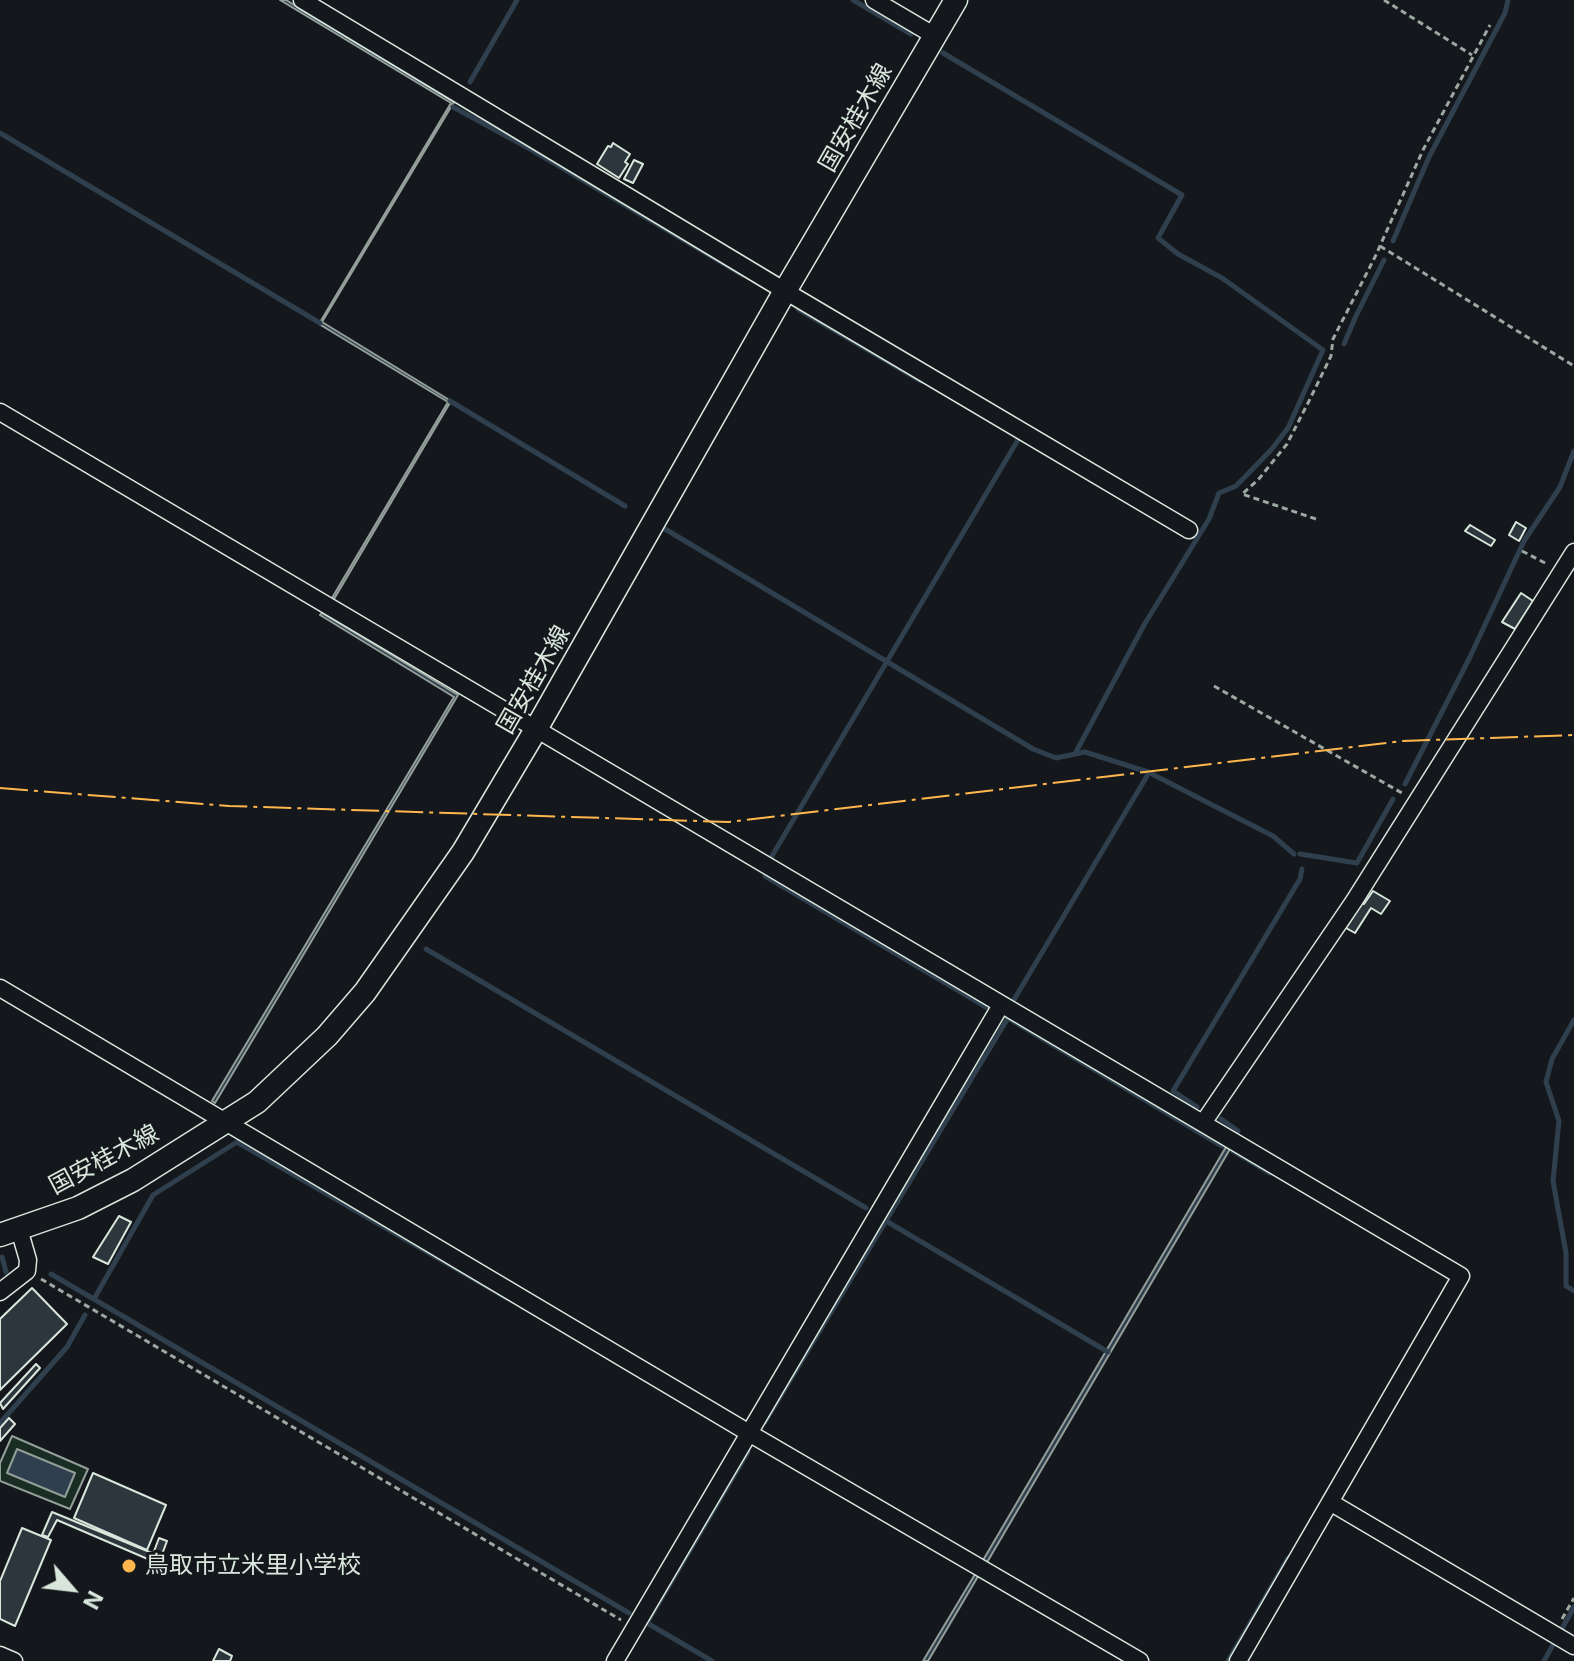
<!DOCTYPE html>
<meta charset="utf-8">
<style>
body{margin:0}
#map{position:relative;width:1574px;height:1661px;overflow:hidden;background:#14181c;font-family:Inter,sans-serif}
canvas{display:block}
.north{position:absolute;left:32px;top:1549px;width:80px;height:80px;-webkit-text-stroke:6px #14181c;paint-order:stroke;rotate:118deg;font-size:22px;font-weight:700;line-height:32px;text-align:center;color:#d8e6dc}
.north::after{content:'';display:block;margin:auto;width:28px;height:36px;background:#d8e6dc;clip-path:polygon(50% 0,100% 100%,50% 72%,0 100%)}
</style>
<div id="map">
<canvas width="1574" height="1661"></canvas>
<div class="north">N</div>
</div>
<script>
const g = document.querySelector('canvas').getContext('2d');
g.lineJoin = 'round';
function fill(path, color) {
  g.fillStyle = color;
  g.fill(path, 'evenodd');
}
function toPath(rows) {
  const path = new Path2D();
  for (const r of rows) {
    path.moveTo(r[0], r[1]);
    for (let i = 2; i < r.length; i += 2) path.lineTo(r[i], r[i + 1]);
  }
  return path;
}
function strokePath(path, color, width, dash) {
  g.strokeStyle = color;
  g.lineWidth = width;
  g.lineCap = dash ? 'butt' : 'round';
  g.setLineDash(dash || []);
  g.stroke(path);
}
function drawText(font, color, halo, rows, align = 'center') {
  g.font = font + ' Inter,"Noto Sans JP",sans-serif';
  g.lineWidth = 6;
  g.setLineDash([]);
  g.textBaseline = 'middle';
  g.strokeStyle = halo;
  g.fillStyle = color;
  for (const [text, x, y, turn = 0] of rows) {
    g.save();
    g.translate(x, y);
    g.rotate((+turn || 0) * Math.PI / 180);
    g.textAlign = isNaN(turn) ? turn : align;
    if (halo) g.strokeText(text, 0, 0);
    g.fillText(text, 0, 0);
    g.restore();
  }
}
const green = toPath([
 [12,1436,88,1469,70,1509,0,1481,0,1463,12,1436]
]);
fill(green, '#1a2d24');
strokePath(green, '#939e99', 2);
const water = toPath([
 [280,0,286,0,454,102,322,322,451,401,334,599,332,598,448,402,319,324,451,103,280,0],
 [322,613,458,695,215,1103,212,1101,454,697,320,615,322,613],
 [1226,1147,1230,1149,986,1564,982,1562,1226,1147],
 [17,1449,75,1473,65,1497,7,1473,17,1449],
 [977,1571,980,1573,928,1661,923,1661,977,1571]
]);
fill(water, '#2f3f4d');
strokePath(water, '#939e99', 2);
strokePath(toPath([
 [853,0,911,34],
 [943,53,1182,195,1158,238,1178,254,1222,278,1323,350,1288,428,1271,450,1236,486,1219,493,1209,519,1144,625,1076,752],
 [470,82,517,0],
 [453,107,532,150,743,275],
 [0,133,320,323],
 [1393,241,1429,157,1505,13,1508,0],
 [798,309,921,381],
 [1344,344,1356,316,1384,260],
 [450,401,625,506],
 [665,529,1033,749,1056,758,1085,752,1148,772,1273,836,1294,854],
 [1405,784,1470,657,1524,541,1560,487,1574,451],
 [1300,854,1357,863,1393,799],
 [769,861,1019,438,1016,436],
 [765,876,986,1007],
 [426,949,866,1208],
 [1012,1003,1147,776],
 [1574,1020,1552,1059,1546,1082,1559,1121,1553,1181,1566,1253,1566,1286,1574,1291],
 [1197,1107,1173,1091,1300,879,1302,869],
 [1221,1119,1238,1131,1235,1136],
 [1233,1151,1270,1173],
 [886,1221,1108,1352],
 [2,1257,6,1272],
 [51,1274,629,1613],
 [94,1299,153,1195,237,1142,507,1298],
 [765,1422,1008,1018,1222,1146],
 [0,1423,67,1347,85,1315],
 [712,1661,647,1623,748,1452],
 [1228,1661,1288,1558],
 [1544,1661,1574,1607]
]), '#2f3f4d', 5);
const building = toPath([
 [613,143,630,154,625,162,628,164,619,178,597,164,608,146,611,147,613,143],
 [634,160,643,164,633,183,624,179,634,160],
 [1516,522,1526,528,1519,541,1509,535,1516,522],
 [1470,525,1495,540,1491,546,1465,531,1470,525],
 [1521,593,1533,601,1515,629,1502,622,1521,593],
 [1373,891,1390,901,1381,914,1371,908,1355,933,1346,928,1362,903,1364,904,1373,891],
 [119,1216,131,1222,108,1264,93,1257,119,1216],
 [32,1288,67,1324,0,1390,0,1319,32,1288],
 [36,1364,40,1368,3,1409,0,1403,36,1364],
 [9,1418,15,1424,0,1441,0,1428,9,1418],
 [93,1473,166,1505,147,1550,74,1518,93,1473],
 [52,1512,152,1553,150,1560,57,1520,48,1537,42,1535,52,1512],
 [22,1528,51,1540,15,1626,0,1619,0,1581,22,1528],
 [159,1538,167,1541,160,1560,153,1554,159,1538],
 [219,1649,232,1656,230,1661,213,1661,219,1649]
]);
fill(building, '#2c363c');
strokePath(building, '#d8e6dc', 2);
const minor = toPath([
 [302,0,785,291,1189,530],
 [874,0,935,36],
 [0,412,1461,1276,1238,1661],
 [0,988,749,1433,1140,1661],
 [1203,1123,1354,901,1574,552],
 [0,1292,27,1271,28,1260,19,1229],
 [1330,1502,1574,1646],
 [0,1655,14,1661],
 [615,1661,1001,1005]
]);
const secondary = toPath([
 [0,1235,78,1208,133,1180,257,1102,327,1036,365,992,463,852,535,731,785,291,956,0]
]);
strokePath(minor, '#d8e6dc', 19);
strokePath(secondary, '#d8e6dc', 25);
strokePath(toPath([
 [1384,0,1472,55],
 [1380,246,1574,366],
 [1316,519,1242,494,1258,480,1287,444,1310,399,1331,356,1333,339,1375,257,1423,150,1490,25],
 [1522,551,1547,564],
 [1214,686,1402,793],
 [41,1279,621,1620],
 [1562,1619,1574,1598]
]), '#9da8a2', 3, [6, 4]);
strokePath(minor, '#14181c', 16);
strokePath(secondary, '#14181c', 22);
strokePath(toPath([
 [0,788,229,806,729,822,1402,741,1574,735]
]), '#ffb74d', 2, [28, 6, 4, 6]);
for (const [x, y, r, color] of [
 [129,1566,8,"#ffb74d"]
]) {
  const dot = new Path2D();
  dot.arc(x, y, r, 0, 2 * Math.PI);
  g.fillStyle = color;
  g.fill(dot);
  strokePath(dot, '#14181c', 3);
}
drawText('24px', '#d8e6dc', '#14181c', [
 ["国安桂木線",856,118,-60],
 ["国安桂木線",534,680,-60],
 ["国安桂木線",104,1160,-28]
]);
drawText('24px', '#d8e6dc', '#14181c', [
 ["鳥取市立米里小学校",145,1566]
], 'left');
</script>
